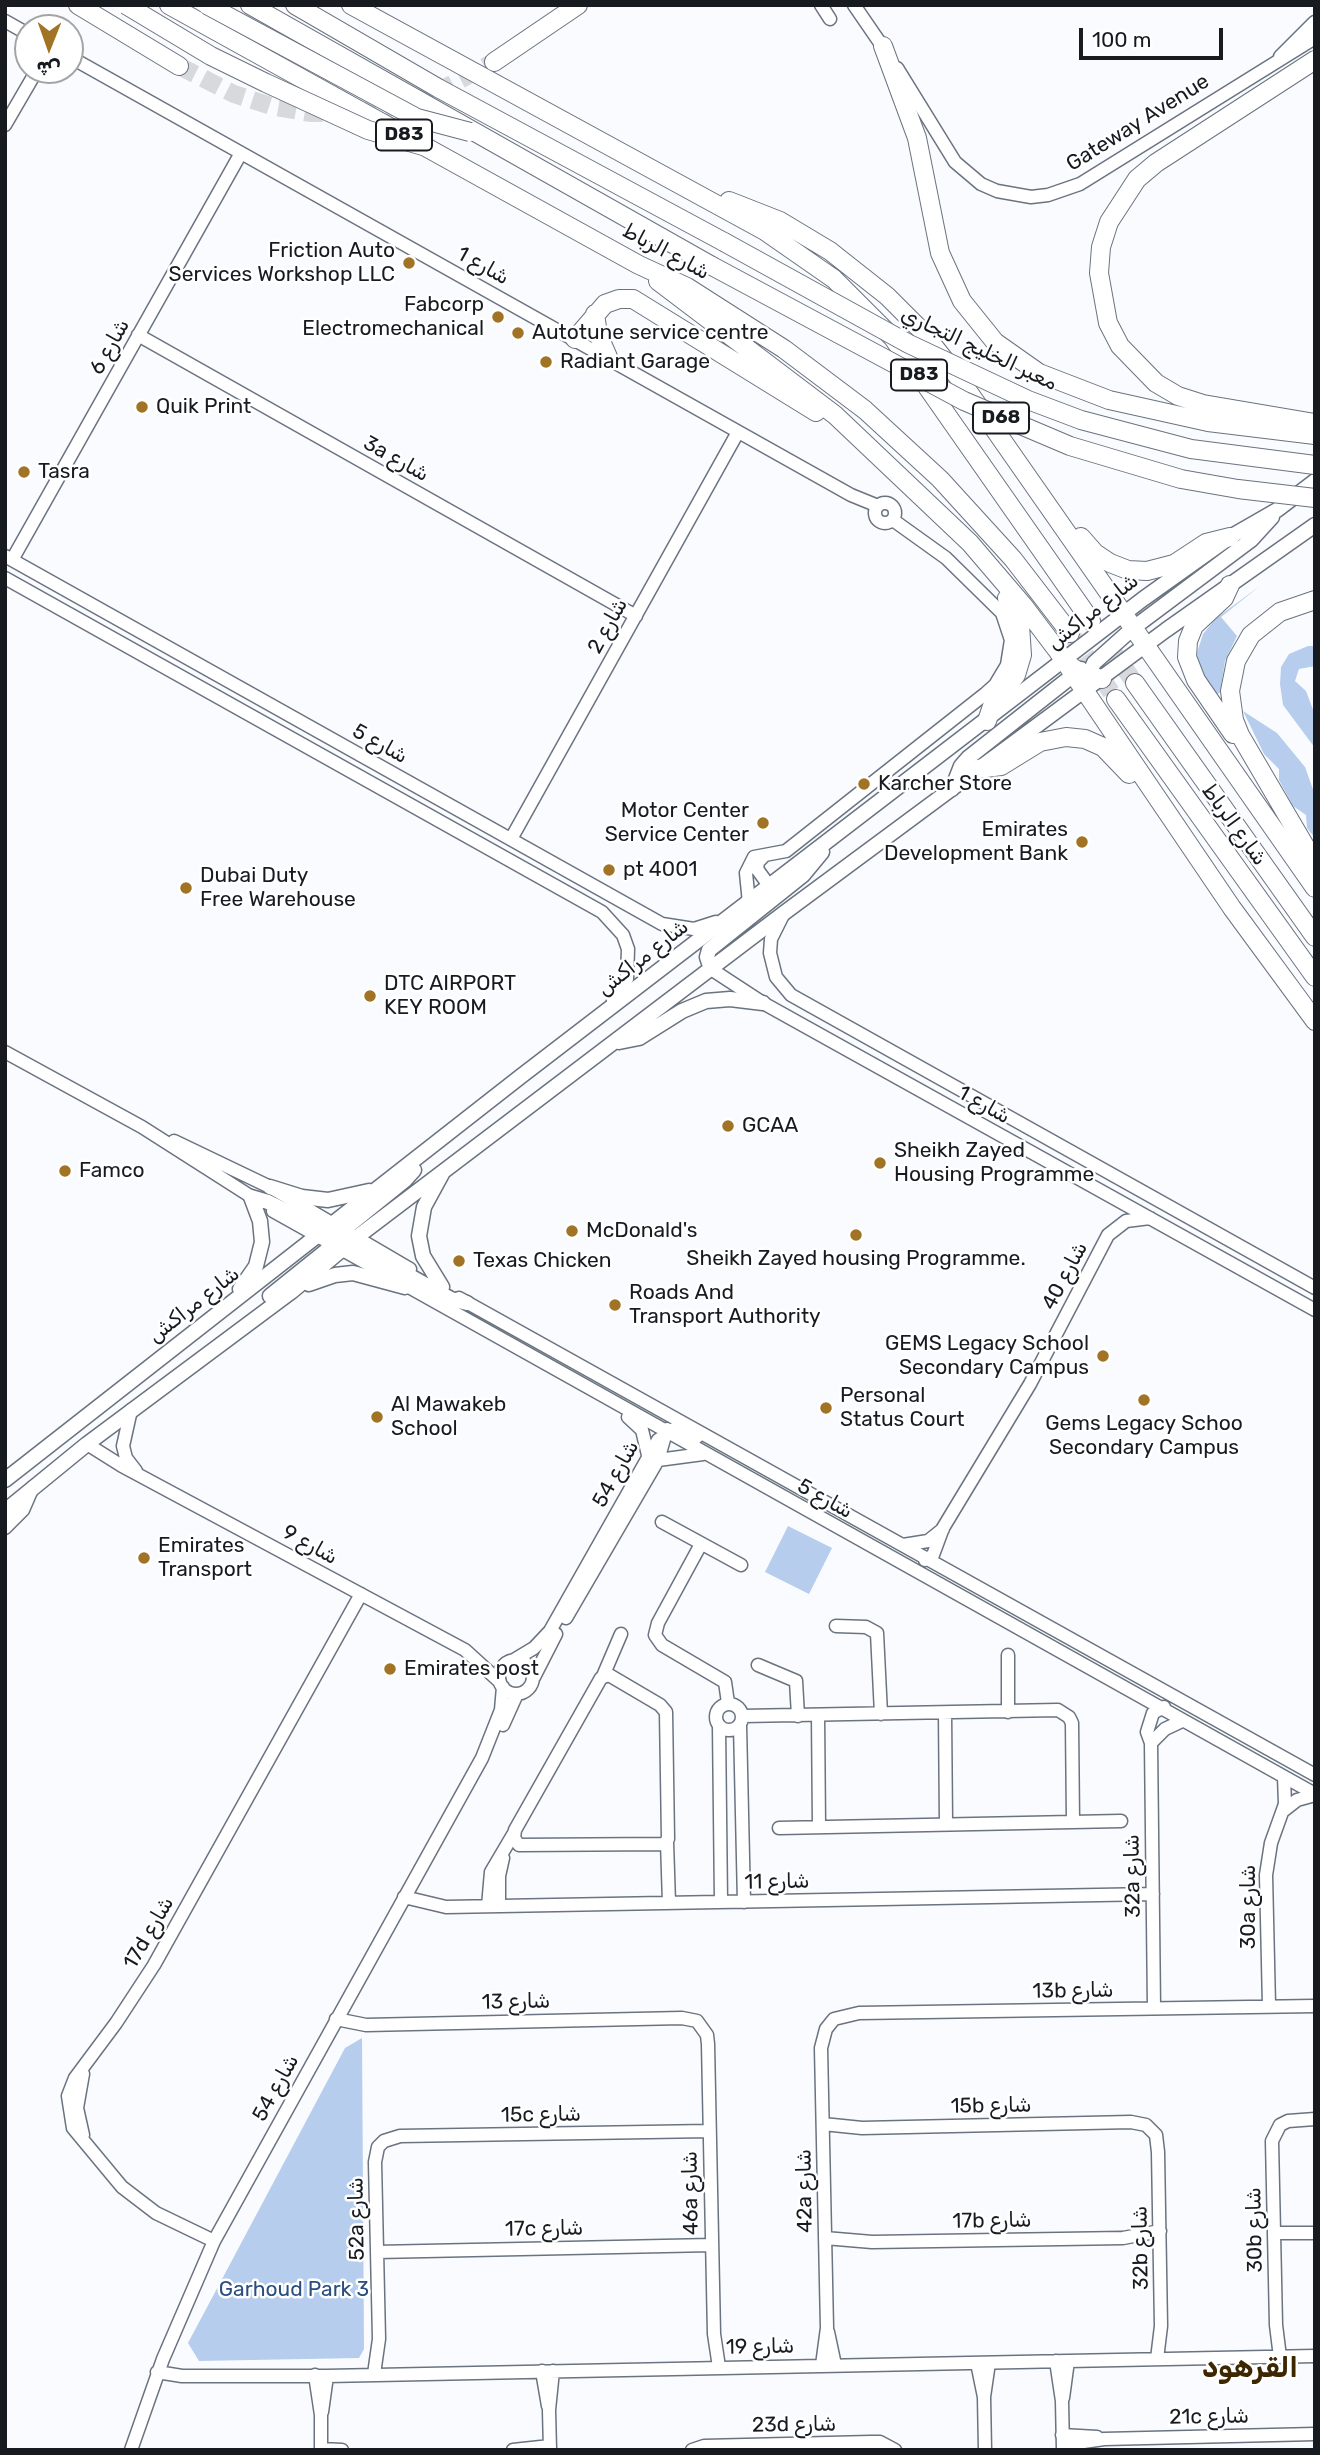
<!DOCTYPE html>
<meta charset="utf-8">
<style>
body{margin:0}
#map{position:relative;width:1320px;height:2455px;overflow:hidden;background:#f9fbfe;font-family:Rubik,Vazirmatn,sans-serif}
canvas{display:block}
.frame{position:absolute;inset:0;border:7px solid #171b20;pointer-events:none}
.north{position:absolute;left:14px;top:14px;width:70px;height:70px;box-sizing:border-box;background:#fff;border:2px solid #a2a4a6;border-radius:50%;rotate:181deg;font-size:19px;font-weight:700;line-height:28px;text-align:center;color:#171b20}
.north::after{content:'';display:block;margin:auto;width:24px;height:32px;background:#a17325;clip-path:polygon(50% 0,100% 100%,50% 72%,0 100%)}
.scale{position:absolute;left:1079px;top:28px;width:144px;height:32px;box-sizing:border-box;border:4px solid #171b20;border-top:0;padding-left:9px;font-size:21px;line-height:24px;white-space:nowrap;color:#171b20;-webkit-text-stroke:5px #fff;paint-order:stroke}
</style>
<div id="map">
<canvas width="1320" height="2455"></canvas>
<div class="frame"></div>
<div class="north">ش</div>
<div class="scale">100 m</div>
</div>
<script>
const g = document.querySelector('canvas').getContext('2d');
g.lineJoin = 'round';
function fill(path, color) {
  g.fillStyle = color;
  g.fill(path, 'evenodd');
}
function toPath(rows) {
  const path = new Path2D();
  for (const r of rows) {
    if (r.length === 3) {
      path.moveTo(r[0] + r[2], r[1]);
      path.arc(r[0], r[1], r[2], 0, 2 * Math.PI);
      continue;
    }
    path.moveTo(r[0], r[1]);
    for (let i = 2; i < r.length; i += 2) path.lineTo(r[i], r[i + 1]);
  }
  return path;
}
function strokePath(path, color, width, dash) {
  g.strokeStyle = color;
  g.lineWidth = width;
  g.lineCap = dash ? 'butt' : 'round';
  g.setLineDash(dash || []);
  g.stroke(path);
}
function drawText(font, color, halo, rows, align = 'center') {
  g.font = font + ' Rubik,Vazirmatn,sans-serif';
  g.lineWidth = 5;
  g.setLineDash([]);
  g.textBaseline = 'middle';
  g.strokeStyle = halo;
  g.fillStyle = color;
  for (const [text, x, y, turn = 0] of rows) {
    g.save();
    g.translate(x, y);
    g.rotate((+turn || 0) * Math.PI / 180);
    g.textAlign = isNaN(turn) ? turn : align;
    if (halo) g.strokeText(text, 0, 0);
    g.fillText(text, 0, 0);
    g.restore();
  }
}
fill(toPath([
 [1260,586,1221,617,1237,636,1225,661,1220,693,1216,694,1199,668,1197,653,1203,634,1215,619],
 [1308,646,1315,646,1315,666,1299,669,1295,681,1306,691,1315,715,1315,748,1283,705,1280,684,1281,667,1289,654],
 [1243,711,1277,733,1305,767,1315,795,1315,838,1307,828,1306,815,1293,806,1279,780,1279,769,1264,754],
 [788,1526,832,1548,809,1594,765,1572],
 [362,2038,364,2349,359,2358,199,2361,188,2343,345,2048]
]), '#b6cdee');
strokePath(toPath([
 [179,66,234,94,271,106,310,113,349,113,388,108,425,98,494,62],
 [1091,621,1135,683],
 [1070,633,1116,699]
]), '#d7d9dd', 18, [18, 9]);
const minor = toPath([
 [821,5,830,19],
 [854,5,887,53],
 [5,21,28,34],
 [70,57,851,495,878,506],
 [897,68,955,162,981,184,997,191,1031,197,1048,195,1080,184,1315,38],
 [5,125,37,70],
 [138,335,636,616],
 [885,513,10],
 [5,556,662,924,694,929,716,922],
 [12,560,241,153],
 [5,578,602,912,623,935,628,949,627,979,613,1001],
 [511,839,738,432],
 [764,856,758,862,757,869,770,887],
 [749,903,746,873,754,857,786,851,985,694,995,685,1007,665,1011,640,1002,613,946,558,893,520],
 [783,915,771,939,770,953,776,977,791,995,1315,1288],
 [711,969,763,1003,1315,1310],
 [5,1052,142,1127,258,1201],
 [174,1141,270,1187,410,1269],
 [273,1211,1315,1794],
 [459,1298,1315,1775],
 [131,1410,123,1446,126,1458,136,1471],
 [628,1417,642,1430,648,1455],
 [87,1444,122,1466,465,1650,500,1682],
 [658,1460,703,1454],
 [662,1522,741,1565],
 [5,1528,23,1510,33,1487],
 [701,1544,658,1623,655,1635,662,1645,725,1682,728,1703],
 [903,1545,928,1541,943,1529],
 [925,1560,933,1555,943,1528,1030,1384,1108,1235,1126,1221,1150,1218],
 [566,1618,658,1460,667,1429],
 [836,1626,866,1627,877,1633,881,1714],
 [1008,1655,1008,1712],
 [516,1677,17],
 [514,1660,534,1648,550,1631,658,1440,674,1429,697,1437],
 [758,1665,796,1681,798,1716],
 [609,1675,660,1705,666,1712,668,1839,664,1844,519,1845,514,1838,515,1830,601,1678,609,1675],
 [603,1676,621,1634],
 [534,1677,556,1634],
 [729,1717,13],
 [945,1713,946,1824],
 [818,1715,819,1827],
 [743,1716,1058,1710,1069,1717,1072,1723,1073,1822],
 [503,1725,517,1694],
 [740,1725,744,1902],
 [719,1726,721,1902],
 [1151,1743,1165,1729,1182,1721],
 [1283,1811,1297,1800,1315,1795],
 [779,1828,1121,1821],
 [667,1842,669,1903],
 [404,1897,446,1907,1153,1894],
 [488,1906,491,1872,514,1833],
 [499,1906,499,1876,503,1858],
 [1269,2006,1266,1875,1271,1843,1285,1804,1284,1777],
 [1154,2008,1151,1743,1147,1732,1153,1713,1164,1707],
 [336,2019,366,2025,682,2018,697,2021,707,2035,708,2044,714,2334,719,2367],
 [83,2074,77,2108,83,2135],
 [823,2124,862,2128,1131,2122,1146,2125,1156,2135,1158,2152,1161,2326,1157,2359],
 [1274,2233,1315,2233],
 [825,2238,872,2242,1123,2238,1160,2231],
 [214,2241,156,2213,122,2187,73,2128,68,2096,75,2078,116,2023,154,1965,361,1594],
 [377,2252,712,2245],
 [828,2332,835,2365],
 [1280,2357,1276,2325,1272,2141,1280,2125,1288,2121,1315,2119],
 [1056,2361,1062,2401,1063,2450],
 [977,2363,984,2397,985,2450],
 [822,2365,827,2328,821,2048,826,2029,834,2019,859,2013,1315,2006],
 [542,2371,548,2406],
 [157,2372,182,2376,327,2376,1315,2356],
 [374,2374,379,2339,375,2162,378,2147,384,2141,400,2136,709,2131],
 [315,2375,321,2415,321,2450],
 [984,2397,989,2363],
 [1063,2398,1068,2361],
 [322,2412,327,2376],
 [1062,2435,1097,2437],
 [1063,2445,1104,2439,1315,2434],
 [321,2449,342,2450],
 [131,2450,163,2359,214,2241,482,1758,501,1710,503,1687],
 [513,2450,550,2446],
 [550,2450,549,2410,553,2371],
 [692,2450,704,2446,871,2442,880,2442,895,2450]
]);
const major = toPath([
 [1281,57,1315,23],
 [1085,683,1094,663,1132,629,1251,540,1272,517],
 [952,789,961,766,968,758,1081,669],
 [711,969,707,957,709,950,803,875,822,852],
 [619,1042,639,1038,682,1011,706,1001,730,999,763,1003],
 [270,1187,302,1197,328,1200,369,1191],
 [251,1197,268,1202,329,1232],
 [316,1236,351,1243,451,1299,467,1303],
 [341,1246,348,1226,405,1180,414,1170],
 [309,1284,335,1275,353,1273,405,1287],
 [442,1287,423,1256,419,1236,424,1207,442,1174],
 [240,1289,256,1266,262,1242,260,1221,251,1197],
 [270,1296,326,1251,333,1241,334,1229],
 [5,1480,520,1077,1143,599,1230,537,1277,510,1315,481],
 [5,1511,87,1444,291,1292,357,1237,784,913,1166,630,1315,525]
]);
const highway = toPath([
 [78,5,179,66],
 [169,5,639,265,687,287,784,349,865,410,940,479,1013,559,1070,633],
 [250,5,712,266],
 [295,5,438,88,724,242],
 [351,5,765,231,834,279,893,338,1091,621],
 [883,46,917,138,940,253,962,301,995,342,1039,373,1109,400,1208,422,1315,435],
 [1315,60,1156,163,1137,179,1109,222,1101,247,1099,273,1108,323,1120,346,1156,383,1178,396,1203,404,1315,423],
 [494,62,578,5],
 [729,201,780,221,830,251,887,296,921,330,958,377,1315,888],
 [658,281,835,415,970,543,1023,605,1057,650,1232,908,1315,1021],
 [595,314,598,334,608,357],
 [575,339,605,304,619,299,633,299,816,412],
 [1081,537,1095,553,1110,563,1128,570,1147,571,1174,564,1206,543,1230,537],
 [1230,585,1224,598,1194,626,1188,641,1187,657,1196,680,1233,734],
 [1315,600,1280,612,1251,635,1236,661,1230,691,1234,720,1240,735,1315,863],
 [1069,665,1082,674,1102,679],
 [1135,683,1315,937],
 [1116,699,1315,977],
 [987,721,992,706,1016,675,1022,655,1020,625,1007,598],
 [978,769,1001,766,1040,742,1066,737,1085,739,1103,747,1129,774]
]);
strokePath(minor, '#6a7380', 15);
strokePath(major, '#6a7380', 17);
strokePath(highway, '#6a7380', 20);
strokePath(minor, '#fff', 12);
strokePath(major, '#fff', 14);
strokePath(highway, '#fff', 18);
const highwayBridge = toPath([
 [126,5,211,56,266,83,368,130,423,146],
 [207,5,417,118,470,132],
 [724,242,909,344,1028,400,1081,420,1191,449,1315,465],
 [712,266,964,401,1070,446,1181,479,1238,489,1315,498]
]);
strokePath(highwayBridge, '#6a7380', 20, []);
strokePath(highwayBridge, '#fff', 18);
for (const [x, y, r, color] of [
 [409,263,7,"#a17325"],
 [498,317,7,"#a17325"],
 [518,333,7,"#a17325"],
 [546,362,7,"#a17325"],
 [142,407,7,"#a17325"],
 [24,472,7,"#a17325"],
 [864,784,7,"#a17325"],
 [763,823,7,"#a17325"],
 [1082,842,7,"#a17325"],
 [609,870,7,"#a17325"],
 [186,888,7,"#a17325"],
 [370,996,7,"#a17325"],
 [728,1126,7,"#a17325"],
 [880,1163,7,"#a17325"],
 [65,1171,7,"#a17325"],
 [572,1231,7,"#a17325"],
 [856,1235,7,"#a17325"],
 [459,1261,7,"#a17325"],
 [615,1305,7,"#a17325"],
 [1103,1356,7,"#a17325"],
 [1144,1400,7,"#a17325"],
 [826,1408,7,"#a17325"],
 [377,1417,7,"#a17325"],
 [144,1558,7,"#a17325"],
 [390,1669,7,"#a17325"]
]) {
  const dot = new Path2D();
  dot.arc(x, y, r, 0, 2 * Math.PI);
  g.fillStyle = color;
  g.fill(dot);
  strokePath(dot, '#fff', 2.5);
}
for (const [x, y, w] of [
 [404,135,56],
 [919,375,56],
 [1001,418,56]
]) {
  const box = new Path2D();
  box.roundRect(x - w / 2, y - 15.5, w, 31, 5);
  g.fillStyle = '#fff';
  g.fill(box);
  strokePath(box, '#171b20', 2);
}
drawText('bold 19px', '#171b20', null, [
 ["D83",404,135],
 ["D83",919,375],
 ["D68",1001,418]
]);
drawText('21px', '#171b20', '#fff', [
 ["Gateway Avenue",1138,123,-32],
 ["شارع الرباط",666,252,28],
 ["شارع 1",483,266,29],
 ["شارع 6",110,347,-61],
 ["معبر الخليج التجاري",979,349,25],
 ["3a شارع",396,459,29],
 ["شارع مراكش",1093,612,-38],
 ["شارع 2",608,626,-61],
 ["شارع 5",380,744,29],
 ["شارع الرباط",1234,825,54],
 ["شارع مراكش",643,958,-38],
 ["شارع 1",984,1105,29],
 ["شارع 40",1065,1276,-62],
 ["شارع مراكش",194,1305,-38],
 ["شارع 54",616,1474,-61],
 ["شارع 5",825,1499,29],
 ["شارع 9",310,1545,29],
 ["32a شارع",1133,1876,-91],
 ["شارع 11",777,1882,-1],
 ["30a شارع",1249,1907,-90],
 ["17d شارع",149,1933,-60],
 ["13b شارع",1073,1991,-1],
 ["شارع 13",516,2002,-1],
 ["شارع 54",276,2088,-61],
 ["15b شارع",991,2106,-1],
 ["15c شارع",541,2115,-1],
 ["42a شارع",805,2191,-91],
 ["46a شارع",691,2193,-91],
 ["52a شارع",357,2219,-91],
 ["17b شارع",992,2221,-1],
 ["17c شارع",544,2229,-1],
 ["30b شارع",1255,2230,-91],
 ["32b شارع",1141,2248,-91],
 ["شارع 19",760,2347,-1],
 ["21c شارع",1209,2417,-1],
 ["23d شارع",794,2425,-1]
]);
drawText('21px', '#171b20', '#fff', [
 ["Friction Auto",395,251,"right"],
 ["Services Workshop LLC",395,275,"right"],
 ["Fabcorp",484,305,"right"],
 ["Electromechanical",484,329,"right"],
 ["Autotune service centre",532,333],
 ["Radiant Garage",560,362],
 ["Quik Print",156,407],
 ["Tasra",38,472],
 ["Karcher Store",878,784],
 ["Motor Center",749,811,"right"],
 ["Service Center",749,835,"right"],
 ["Emirates",1068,830,"right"],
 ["Development Bank",1068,854,"right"],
 ["pt 4001",623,870],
 ["Dubai Duty",200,876],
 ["Free Warehouse",200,900],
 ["DTC AIRPORT",384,984],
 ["KEY ROOM",384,1008],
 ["GCAA",742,1126],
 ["Sheikh Zayed",894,1151],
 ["Housing Programme",894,1175],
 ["Famco",79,1171],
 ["McDonald's",586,1231],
 ["Sheikh Zayed housing Programme.",856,1259,"center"],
 ["Texas Chicken",473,1261],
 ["Roads And",629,1293],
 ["Transport Authority",629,1317],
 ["GEMS Legacy School",1089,1344,"right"],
 ["Secondary Campus",1089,1368,"right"],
 ["Personal",840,1396],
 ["Status Court",840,1420],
 ["Al Mawakeb",391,1405],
 ["School",391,1429],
 ["Gems Legacy Schoo",1144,1424,"center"],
 ["Secondary Campus",1144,1448,"center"],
 ["Emirates",158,1546],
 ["Transport",158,1570],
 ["Emirates post",404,1669]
], 'left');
drawText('21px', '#2a4e80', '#fff', [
 ["Garhoud Park 3",294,2290]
]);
drawText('bold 28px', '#3c2701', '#fff', [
 ["القرهود",1250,2369]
]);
</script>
